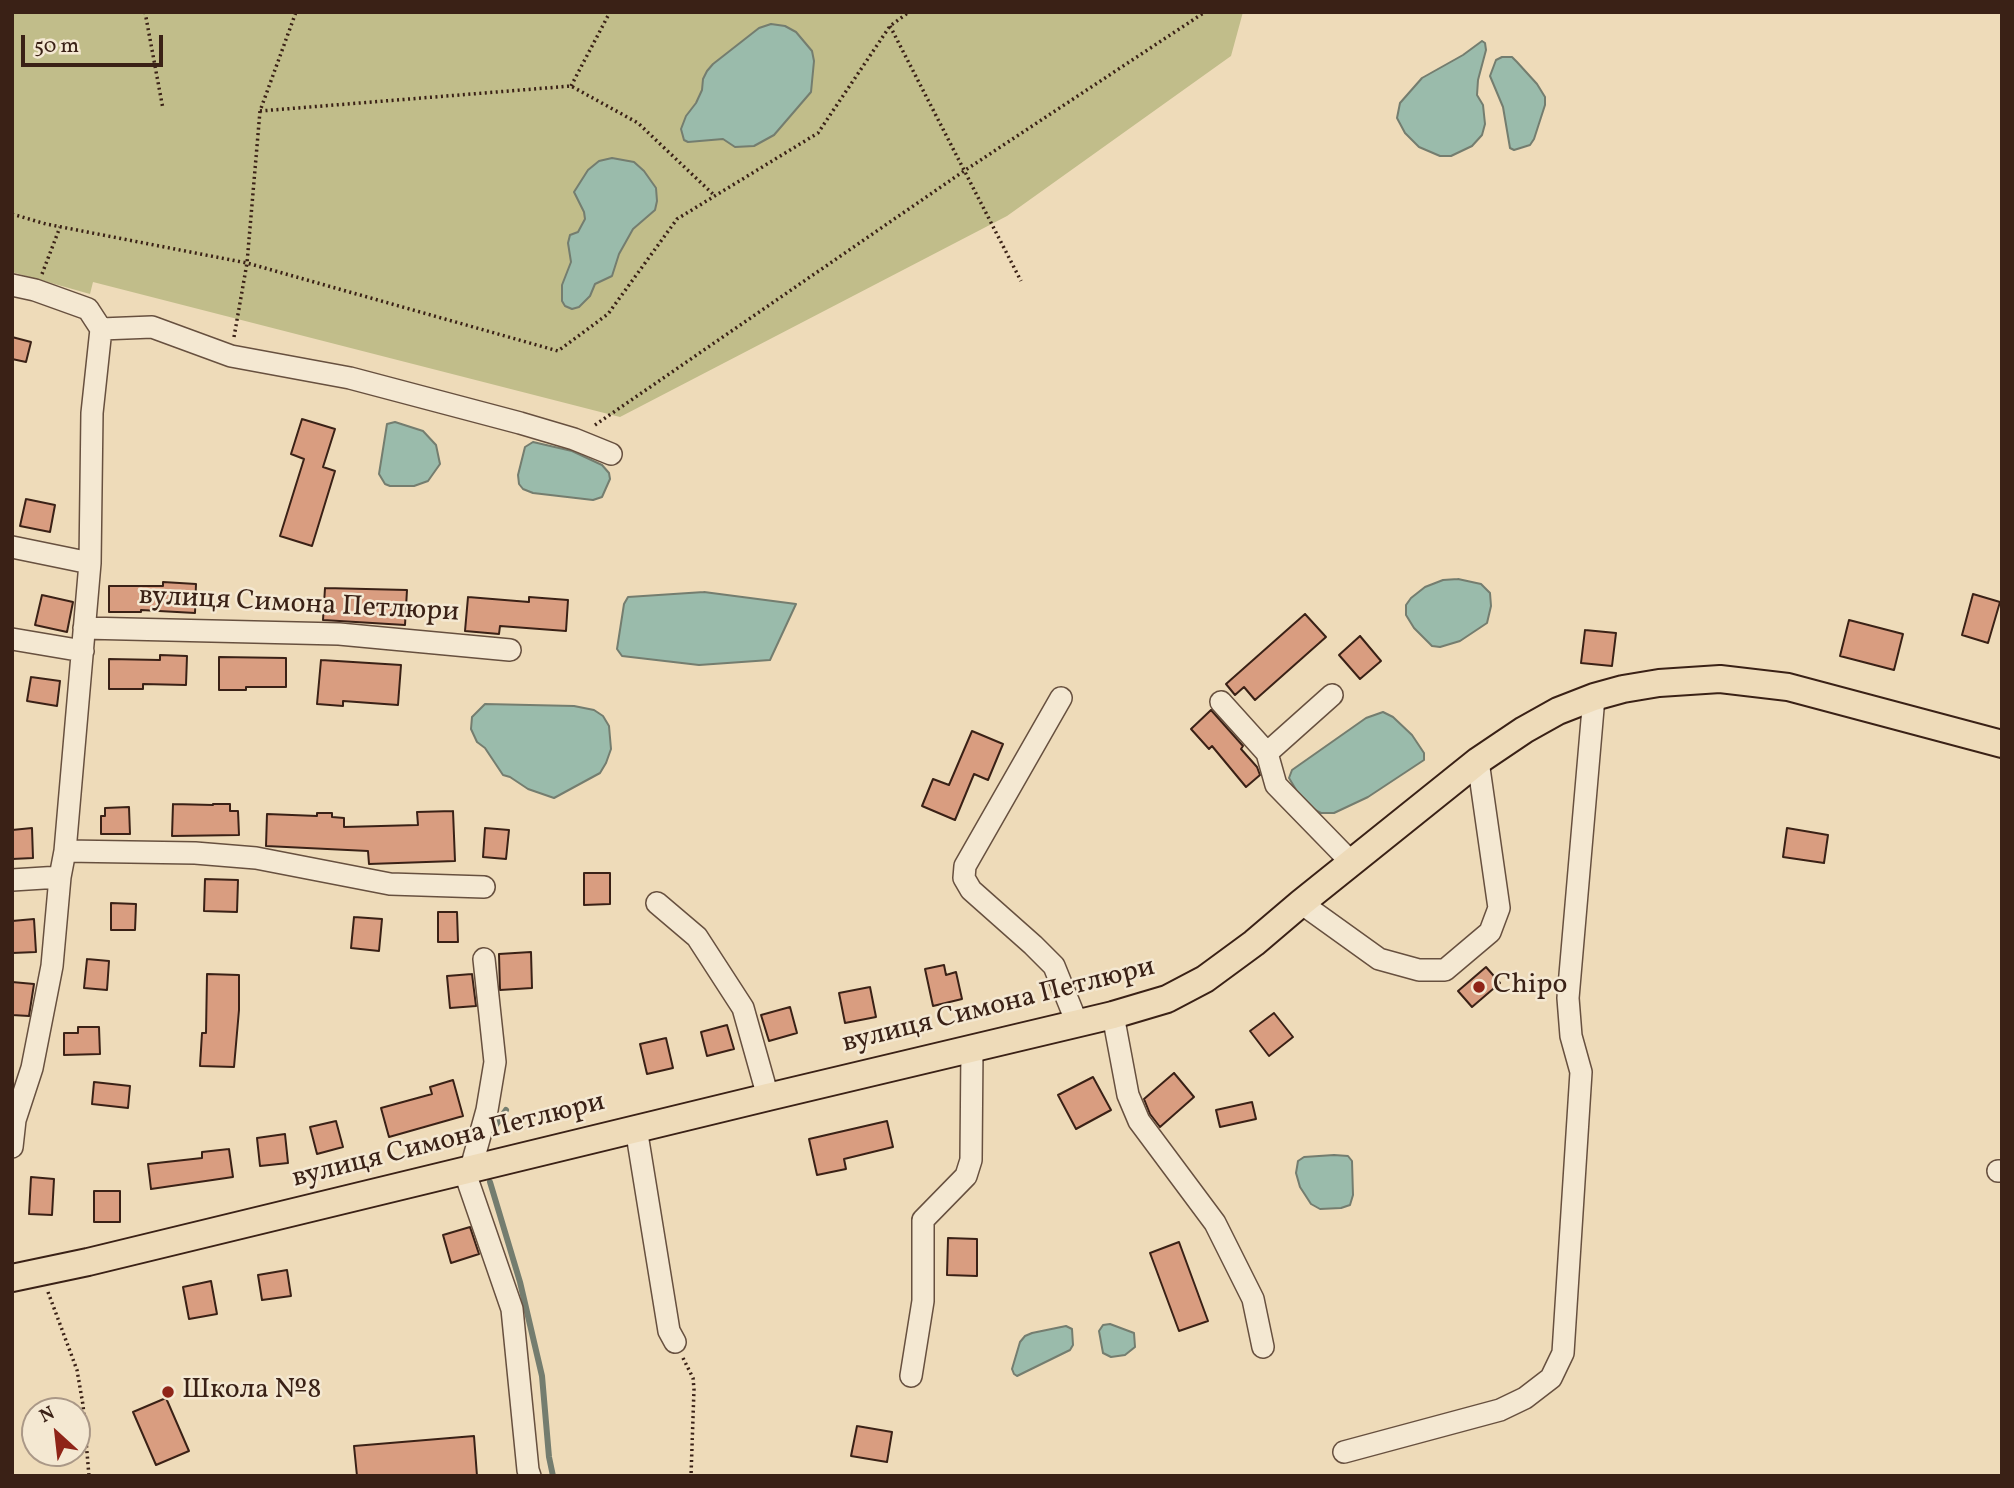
<!DOCTYPE html>
<meta charset="utf-8">
<style>
body{margin:0}
#map{position:relative;width:2014px;height:1488px;overflow:hidden;background:#eedbb9;font-family:Vollkorn,serif}
canvas{display:block}
.frame{position:absolute;inset:0;border:14px solid #3a2116;pointer-events:none}
.north{position:absolute;left:21px;top:1397px;width:70px;height:70px;box-sizing:border-box;background:#f4e8d2;border:2px solid #aa9887;border-radius:50%;rotate:333deg;font-size:19px;font-weight:700;line-height:28px;text-align:center;color:#3a2116}
.north::after{content:'';display:block;margin:auto;width:24px;height:32px;background:#8f2418;clip-path:polygon(50% 0,100% 100%,50% 72%,0 100%)}
.scale{position:absolute;left:21px;top:35px;width:142px;height:32px;box-sizing:border-box;border:4px solid #3a2116;border-top:0;padding-left:9px;font-size:21px;line-height:24px;white-space:nowrap;color:#3a2116;-webkit-text-stroke:5px #f4e8d2;paint-order:stroke}
</style>
<div id="map">
<canvas width="2014" height="1488"></canvas>
<div class="frame"></div>
<div class="north">N</div>
<div class="scale">50 m</div>
</div>
<script>
const g = document.querySelector('canvas').getContext('2d');
g.lineJoin = 'round';
function fill(path, color) {
  g.fillStyle = color;
  g.fill(path, 'evenodd');
}
function toPath(rows) {
  const path = new Path2D();
  for (const r of rows) {
    path.moveTo(r[0], r[1]);
    for (let i = 2; i < r.length; i += 2) path.lineTo(r[i], r[i + 1]);
  }
  return path;
}
function strokePath(path, color, width, dash) {
  g.strokeStyle = color;
  g.lineWidth = width;
  g.lineCap = dash ? 'butt' : 'round';
  g.setLineDash(dash || []);
  g.stroke(path);
}
function drawText(font, color, halo, rows, align = 'center') {
  g.font = font + ' Vollkorn,serif';
  g.lineWidth = 5;
  g.setLineDash([]);
  g.textBaseline = 'middle';
  g.strokeStyle = halo;
  g.fillStyle = color;
  for (const [text, x, y, turn = 0] of rows) {
    g.save();
    g.translate(x, y);
    g.rotate((+turn || 0) * Math.PI / 180);
    g.textAlign = isNaN(turn) ? turn : align;
    if (halo) g.strokeText(text, 0, 0);
    g.fillText(text, 0, 0);
    g.restore();
  }
}
fill(toPath([
 [12,12,1243,12,1231,56,1007,216,620,417,93,282,90,294,12,272]
]), '#c1bd8a');
const water = toPath([
 [771,24,785,26,796,32,812,51,814,61,811,92,774,135,754,146,735,147,723,139,688,142,684,140,681,129,686,116,696,103,702,90,703,79,707,71,713,64,759,28,771,24],
 [1482,41,1485,43,1486,50,1478,80,1477,95,1483,105,1485,124,1482,135,1472,146,1451,156,1440,156,1419,147,1405,133,1397,118,1400,103,1422,78,1463,55,1482,41],
 [1502,57,1512,57,1517,62,1537,84,1545,97,1545,105,1534,139,1530,145,1514,150,1510,148,1503,107,1490,76,1496,60,1502,57],
 [612,158,634,162,644,171,656,188,657,201,655,210,633,229,619,254,612,276,595,284,590,296,579,307,572,309,565,306,562,301,562,285,571,262,568,243,570,235,578,232,585,219,584,212,574,192,588,170,599,161,612,158],
 [395,422,423,431,436,445,440,464,428,481,414,486,390,486,385,484,379,474,387,424,395,422],
 [533,442,572,451,602,465,609,473,610,479,602,497,593,500,533,493,523,489,519,484,518,475,525,447,533,442],
 [1458,579,1481,584,1490,593,1491,606,1487,623,1460,641,1440,647,1432,646,1414,628,1406,615,1406,605,1411,598,1425,587,1443,580,1458,579],
 [704,592,796,604,770,660,699,665,622,656,617,649,624,604,628,597,704,592],
 [485,704,574,706,594,710,603,716,609,726,611,749,606,763,600,773,554,798,528,789,510,777,503,775,485,748,477,742,471,729,472,717,485,704],
 [1383,712,1393,717,1412,735,1424,753,1424,760,1368,797,1334,813,1321,813,1311,808,1298,793,1289,778,1292,770,1366,718,1383,712],
 [1334,1155,1348,1156,1352,1161,1353,1195,1350,1205,1341,1208,1320,1209,1311,1204,1300,1187,1296,1173,1298,1161,1304,1157,1334,1155],
 [1110,1324,1134,1333,1135,1347,1125,1355,1111,1357,1103,1353,1099,1331,1103,1325,1110,1324],
 [1066,1326,1072,1329,1073,1345,1070,1350,1017,1376,1014,1374,1012,1369,1020,1342,1025,1336,1032,1333,1066,1326]
]);
fill(water, '#9abbab');
strokePath(water, '#747d6f', 2);
strokePath(toPath([
 [489,1135,506,1110],
 [490,1182,520,1282,542,1376,549,1457,553,1476]
]), '#747d6f', 6);
const building = toPath([
 [12,337,31,342,26,362,12,359,12,337],
 [302,419,335,429,323,467,335,471,312,546,280,536,304,459,291,454,302,419],
 [26,499,55,505,50,532,20,526,26,499],
 [163,582,196,584,195,613,141,610,141,612,109,612,109,586,163,586,163,582],
 [325,588,407,590,405,625,323,620,325,588],
 [1973,594,2000,602,1988,643,1962,635,1973,594],
 [42,595,73,602,67,632,35,625,42,595],
 [468,597,529,602,529,597,568,600,566,631,500,626,499,634,465,631,468,597],
 [1305,614,1326,637,1255,700,1244,687,1235,695,1226,684,1305,614],
 [1849,620,1903,634,1894,670,1840,656,1849,620],
 [1585,630,1616,633,1612,666,1581,663,1585,630],
 [1360,636,1381,661,1360,679,1339,655,1360,636],
 [160,655,187,656,186,685,143,684,143,689,109,689,109,659,160,660,160,655],
 [219,657,286,658,286,687,246,687,246,690,219,690,219,657],
 [321,660,401,665,398,705,343,701,343,706,317,704,321,660],
 [31,677,60,681,57,706,27,701,31,677],
 [1211,710,1243,746,1241,749,1257,767,1260,775,1246,787,1212,746,1209,749,1191,729,1211,710],
 [972,731,1003,744,988,780,974,774,955,820,922,806,933,779,949,785,972,731],
 [173,804,213,805,213,804,230,804,230,811,238,811,239,835,172,836,173,804],
 [129,807,130,834,101,834,101,816,105,816,105,808,129,807],
 [453,811,455,861,369,864,368,851,266,846,267,814,317,816,317,813,332,813,332,817,344,818,344,827,418,825,417,812,453,811],
 [32,828,33,858,12,859,12,830,32,828],
 [485,828,509,830,506,859,483,857,485,828],
 [1787,828,1828,835,1824,863,1783,857,1787,828],
 [584,873,610,873,610,904,584,905,584,873],
 [205,879,238,880,237,912,204,911,205,879],
 [111,903,136,904,135,930,111,930,111,903],
 [438,912,457,912,458,942,438,942,438,912],
 [354,917,382,919,379,951,351,948,354,917],
 [34,919,36,952,12,953,12,921,34,919],
 [531,952,532,988,500,990,499,954,531,952],
 [87,959,109,961,107,990,84,988,87,959],
 [944,965,946,975,956,972,962,999,933,1006,925,969,944,965],
 [1486,967,1500,983,1472,1007,1458,991,1486,967],
 [207,974,239,975,239,1010,234,1067,200,1066,202,1033,206,1033,207,974],
 [472,974,476,1006,450,1008,447,976,472,974],
 [12,982,34,984,29,1016,12,1015,12,982],
 [870,987,876,1017,845,1023,839,993,870,987],
 [790,1007,797,1033,769,1041,761,1015,790,1007],
 [1274,1013,1293,1037,1269,1056,1250,1031,1274,1013],
 [727,1025,734,1049,707,1056,701,1032,727,1025],
 [78,1027,99,1027,100,1054,64,1055,64,1033,78,1033,78,1027],
 [666,1038,673,1068,647,1074,640,1044,666,1038],
 [1174,1073,1194,1097,1160,1127,1150,1114,1144,1099,1174,1073],
 [1093,1077,1111,1110,1076,1129,1058,1095,1093,1077],
 [453,1080,463,1116,389,1137,381,1108,432,1094,430,1087,453,1080],
 [94,1082,130,1086,128,1108,92,1104,94,1082],
 [1252,1102,1256,1119,1220,1127,1216,1110,1252,1102],
 [336,1121,343,1147,317,1154,310,1127,336,1121],
 [887,1121,893,1147,844,1159,846,1169,817,1175,809,1139,887,1121],
 [285,1134,288,1163,260,1166,257,1138,285,1134],
 [229,1149,233,1177,151,1189,148,1164,202,1158,202,1152,229,1149],
 [31,1177,54,1179,52,1215,29,1214,31,1177],
 [94,1191,120,1191,120,1222,94,1222,94,1191],
 [470,1227,479,1254,451,1263,443,1235,470,1227],
 [948,1238,977,1239,977,1276,947,1275,948,1238],
 [1179,1242,1208,1321,1179,1331,1150,1253,1179,1242],
 [287,1270,291,1296,262,1300,258,1275,287,1270],
 [211,1281,217,1314,189,1319,183,1287,211,1281],
 [166,1398,189,1451,156,1465,133,1412,166,1398],
 [857,1426,892,1432,887,1462,851,1456,857,1426],
 [474,1436,477,1476,357,1476,354,1446,474,1436]
]);
fill(building, '#d99d80');
strokePath(building, '#3a2116', 2);
const minor = toPath([
 [12,285,35,290,88,309,101,329,152,327,231,356,350,378,520,423,574,439,611,454],
 [12,547,90,563],
 [84,628,339,634,510,650],
 [12,639,83,651],
 [1061,698,965,866,964,878,971,890,1033,945,1054,966,1077,1023],
 [1221,702,1267,753,1276,785,1351,862],
 [1267,753,1332,695],
 [65,851,195,853,256,858,390,884,484,887],
 [12,880,60,877],
 [657,903,697,937,743,1008,768,1097],
 [1301,903,1379,959,1419,970,1445,970,1490,932,1499,908,1478,761],
 [1113,1015,1128,1095,1139,1121,1215,1223,1253,1299,1263,1347],
 [636,1128,669,1331,675,1342],
 [12,1147,15,1120,32,1068,52,966,60,877,65,851,90,563,92,413,101,329],
 [471,1168,487,1110,495,1062,484,959],
 [464,1170,512,1309,528,1470,530,1476],
 [1998,1171,2002,1171],
 [911,1376,923,1301,923,1220,966,1176,971,1160,972,1048],
 [1344,1452,1500,1410,1525,1398,1551,1378,1563,1353,1581,1072,1571,1036,1568,998,1594,697]
]);
const major = toPath([
 [12,1278,88,1262,768,1097,1113,1015,1167,999,1205,979,1254,943,1301,903,1478,761,1524,730,1558,711,1594,697,1623,689,1659,683,1720,679,1788,687,2002,744]
]);
strokePath(minor, '#67503f', 24);
strokePath(major, '#3a2116', 30);
strokePath(toPath([
 [145,12,163,109],
 [890,26,1021,281],
 [571,86,610,12],
 [260,111,571,86,638,123,715,196],
 [12,214,46,224,247,263,558,351,608,314,677,219,818,133,890,26,909,12],
 [42,274,60,227],
 [234,337,247,263,260,111,296,12],
 [595,425,964,171,1205,12],
 [48,1292,77,1370,83,1405,89,1476],
 [683,1358,693,1378,694,1389,691,1476]
]), '#3a2116', 3.5, [2, 3.5]);
strokePath(minor, '#f4e8d2', 21);
strokePath(major, '#eedbb9', 26);
for (const [x, y, r, color] of [
 [1479,987,7,"#8f2418"],
 [168,1392,7,"#8f2418"]
]) {
  const dot = new Path2D();
  dot.arc(x, y, r, 0, 2 * Math.PI);
  g.fillStyle = color;
  g.fill(dot);
  strokePath(dot, '#f4e8d2', 2.5);
}
drawText('28px', '#3a2116', '#f4e8d2', [
 ["вулиця Симона Петлюри",299,606,3],
 ["вулиця Симона Петлюри",999,1007,-14],
 ["вулиця Симона Петлюри",449,1142,-14]
]);
drawText('28px', '#3a2116', '#f4e8d2', [
 ["Chipo",1493,987],
 ["Школа №8",182,1392]
], 'left');
</script>
